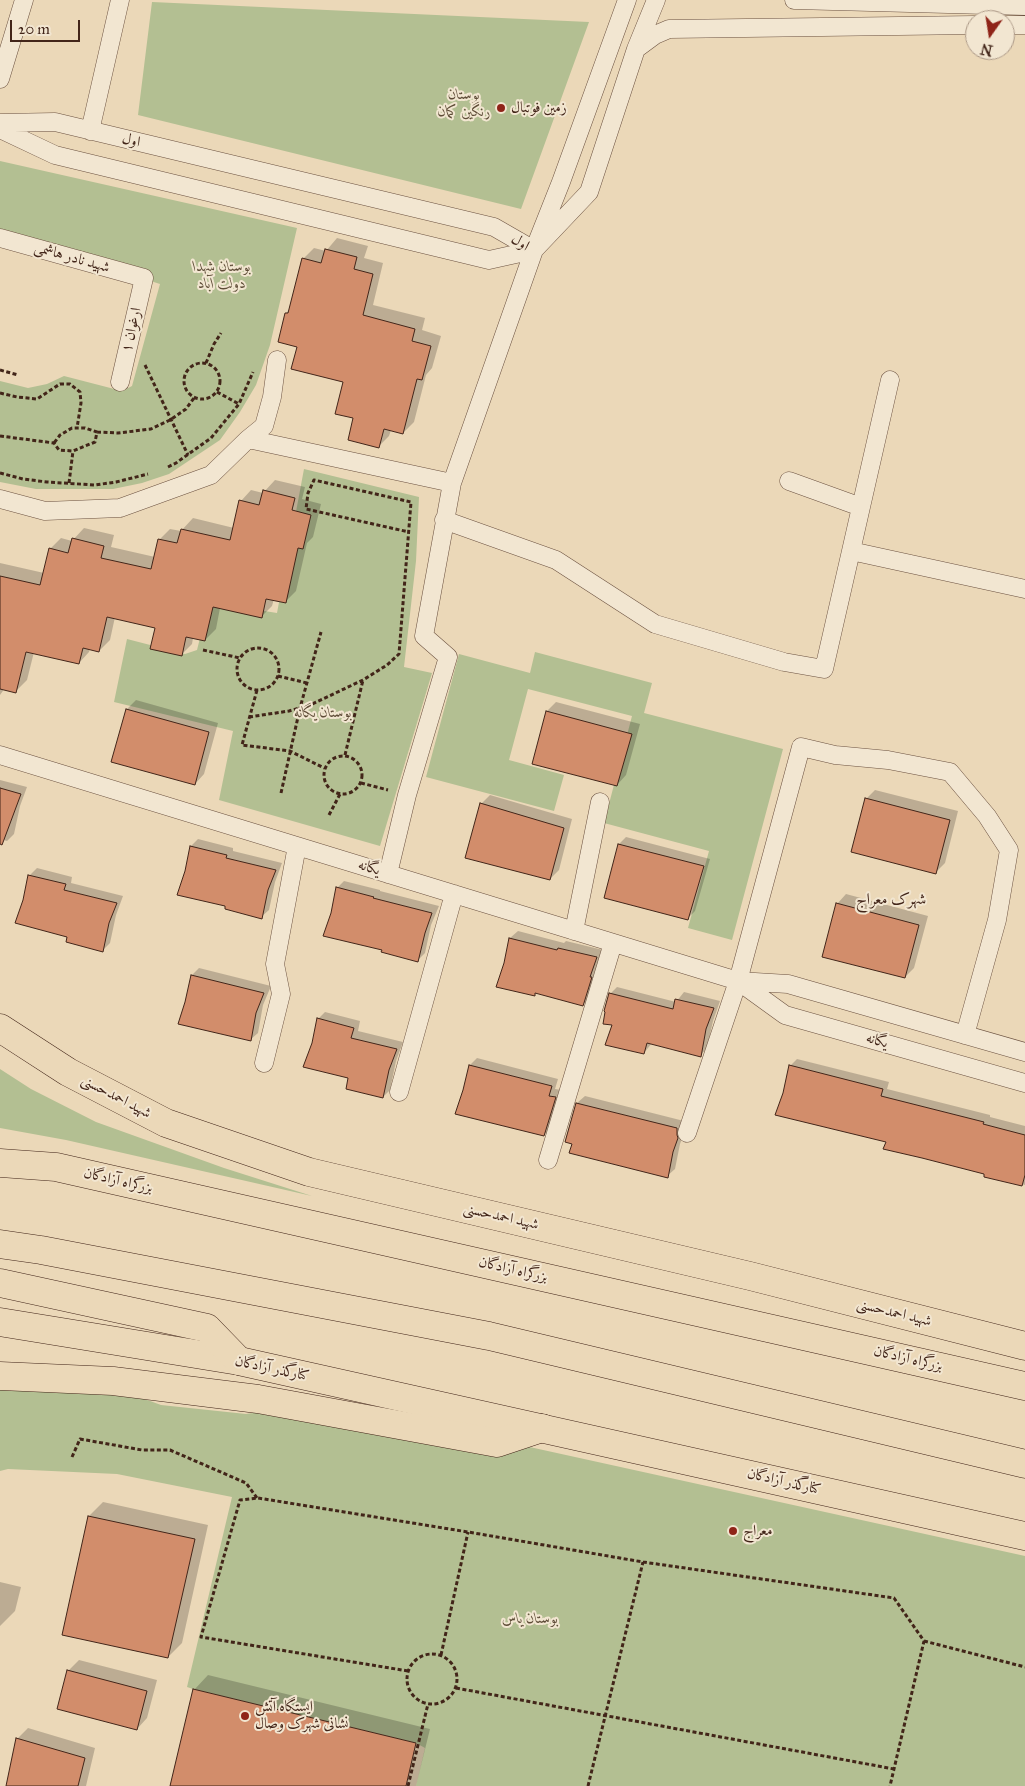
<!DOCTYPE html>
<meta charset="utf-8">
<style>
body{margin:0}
#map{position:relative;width:1025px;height:1786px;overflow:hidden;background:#ebd8b8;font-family:"IM FELL Great Primer",serif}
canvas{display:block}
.north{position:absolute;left:965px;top:10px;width:50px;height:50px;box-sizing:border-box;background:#f2e6d1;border:1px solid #ac9987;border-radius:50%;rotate:193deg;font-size:14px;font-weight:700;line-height:20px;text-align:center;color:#422519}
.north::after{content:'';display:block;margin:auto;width:18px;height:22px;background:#8f2418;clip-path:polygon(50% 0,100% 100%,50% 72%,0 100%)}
.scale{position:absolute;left:10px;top:20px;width:70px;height:22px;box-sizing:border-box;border:2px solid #422519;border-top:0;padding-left:6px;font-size:15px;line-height:18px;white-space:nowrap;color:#422519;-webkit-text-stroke:4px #f2e6d1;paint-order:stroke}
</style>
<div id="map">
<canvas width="1025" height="1786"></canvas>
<div class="north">N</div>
<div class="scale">20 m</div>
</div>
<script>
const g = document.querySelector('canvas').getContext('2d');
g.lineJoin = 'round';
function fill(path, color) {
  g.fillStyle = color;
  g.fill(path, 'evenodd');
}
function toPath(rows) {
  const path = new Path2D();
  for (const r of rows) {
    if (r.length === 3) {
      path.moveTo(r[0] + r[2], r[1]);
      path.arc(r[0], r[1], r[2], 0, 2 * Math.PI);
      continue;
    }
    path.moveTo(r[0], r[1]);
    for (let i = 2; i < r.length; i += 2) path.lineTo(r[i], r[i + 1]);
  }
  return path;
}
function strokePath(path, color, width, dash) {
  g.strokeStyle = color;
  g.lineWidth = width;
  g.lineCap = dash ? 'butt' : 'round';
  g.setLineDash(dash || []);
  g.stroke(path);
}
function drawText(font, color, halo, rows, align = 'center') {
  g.font = font + ' "IM FELL Great Primer",Amiri,serif';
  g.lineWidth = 4;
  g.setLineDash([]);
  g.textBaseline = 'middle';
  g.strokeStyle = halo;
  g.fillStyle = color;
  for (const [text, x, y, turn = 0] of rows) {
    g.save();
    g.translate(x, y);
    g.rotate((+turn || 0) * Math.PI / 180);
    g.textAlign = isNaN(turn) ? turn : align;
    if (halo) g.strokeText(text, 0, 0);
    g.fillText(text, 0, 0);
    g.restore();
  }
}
fill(toPath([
 [152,2,589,22,521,209,138,115],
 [0,161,297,228,270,345,256,385,240,412,220,440,169,474,142,483,113,489,36,489,0,482,0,381,28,388,47,384,64,376,122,391,132,386,160,284,0,233],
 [304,469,419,497,416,561,404,667,432,673,380,846,219,800,233,731,114,702,127,639,185,654,197,650,209,602,277,613],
 [535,652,652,683,644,713,783,749,732,940,688,928,709,851,604,823,632,716,528,689,509,760,564,775,554,811,426,777,459,654,530,673],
 [0,1069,31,1089,96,1122,224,1168,312,1196,66,1140,0,1128],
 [109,1386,161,1405,246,1414,294,1407,525,1446,1025,1556,1025,1786,416,1786,425,1748,416,1743,193,1689,187,1687,232,1497,117,1474,8,1469,0,1471,0,1388]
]), '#b3bf92');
fill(toPath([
 [337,238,368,246,364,258,383,263,373,305,425,318,422,330,441,336,432,368,426,375,414,422,403,433,391,430,389,436,378,447,355,417,345,381,298,346,286,313,291,309,303,259,314,248,326,251],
 [275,480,305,487,302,499,321,504,313,537,307,543,296,591,285,602,274,599,272,606,261,617,220,608,216,629,205,640,193,638,192,644,181,655,156,627,115,617,110,640,99,651,90,649,89,652,79,663,34,652,27,680,16,691,5,688,0,695,0,563,44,573,50,549,61,538,72,541,84,528,114,535,111,547,155,557,159,540,170,529,181,531,193,518,234,528,241,501,251,490,263,493],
 [136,700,218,723,204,774,195,784,127,709],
 [556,702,640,724,626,775,617,785,533,763,547,711],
 [0,780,27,787,20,806,14,834,7,841,0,839],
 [875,790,958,811,945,863,936,872,866,799],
 [490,795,572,819,559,870,550,879,481,804],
 [626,837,710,859,695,911,688,918,605,897,619,844],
 [198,839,233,848,233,851,282,863,275,882,269,910,261,917,186,871,191,846],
 [37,868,72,877,71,883,123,896,116,915,110,943,103,950,69,936,25,900,30,875],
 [344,881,380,890,380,891,439,906,431,925,425,953,418,960,383,949,333,913,337,888],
 [846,894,928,916,914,968,905,977,837,904],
 [518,931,564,943,566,941,603,950,590,997,583,1005,536,992,534,994,505,963,510,938],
 [199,968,271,986,263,1005,258,1033,250,1040,192,975],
 [617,987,676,1002,684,992,720,1001,713,1021,707,1048,700,1056,652,1043,644,1053,614,1024,610,994],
 [325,1012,360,1021,358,1031,403,1042,396,1061,390,1090,383,1097,350,1077,313,1044,318,1019],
 [477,1058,558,1079,555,1089,562,1090,551,1128,544,1135,470,1065],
 [797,1059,889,1082,887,1089,990,1115,990,1117,1025,1126,1025,1185,985,1176,986,1173,887,1142,784,1094,790,1066],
 [585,1096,684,1121,685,1130,680,1144,675,1169,667,1176,566,1141,577,1103],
 [103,1502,208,1525,182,1643,168,1657,89,1516],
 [0,1582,21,1587,15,1611,0,1626],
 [79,1660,157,1680,147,1718,137,1729,68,1671],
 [208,1675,430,1729,416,1786,171,1786,194,1690],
 [28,1728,95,1748,86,1786,9,1786,17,1739]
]), '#0003');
const building = toPath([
 [325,249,357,257,354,269,373,274,363,315,415,329,412,341,431,346,422,380,417,379,403,434,384,429,379,448,348,440,353,418,335,414,343,382,291,369,297,347,278,342,285,313,288,313,302,258,321,263,325,249],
 [263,490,295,498,292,510,311,515,303,549,298,548,286,603,266,599,262,618,213,607,205,641,186,637,182,656,150,649,155,628,107,617,99,652,83,648,79,664,26,652,16,693,0,689,0,576,40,585,49,548,68,553,72,538,104,546,101,558,151,569,158,539,177,543,181,529,230,540,239,500,259,505,263,490],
 [126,709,209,732,195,785,111,762,126,709],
 [546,711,632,734,617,786,532,764,546,711],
 [0,788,21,794,2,845,0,844,0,788],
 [865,798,950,820,936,874,851,852,865,798],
 [480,803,564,828,550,880,465,858,480,803],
 [618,844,704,866,688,920,604,898,618,844],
 [190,846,227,855,226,858,276,870,268,890,262,919,225,909,225,906,177,895,185,871,190,846],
 [28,875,66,884,64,890,117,903,109,923,103,952,66,942,67,937,15,923,23,900,28,875],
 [336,887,374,897,373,898,432,913,425,933,418,962,381,952,382,950,323,936,331,913,336,887],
 [836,903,919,925,905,978,822,957,836,903],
 [509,938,557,950,558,948,597,957,590,977,592,977,583,1006,535,993,535,996,496,987,504,963,509,938],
 [191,975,264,993,256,1013,251,1041,178,1024,185,1002,191,975],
 [609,993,673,1009,675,999,714,1008,706,1029,701,1057,647,1043,644,1054,605,1045,612,1025,603,1024,605,1012,604,1011,609,993],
 [317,1018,354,1028,351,1038,397,1049,389,1070,383,1098,346,1089,348,1078,303,1067,312,1043,317,1018],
 [469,1065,552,1086,549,1096,556,1097,544,1136,455,1114,463,1090,469,1065],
 [789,1065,883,1089,881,1096,984,1122,983,1124,1025,1135,1025,1175,1022,1186,984,1177,984,1174,922,1158,883,1149,886,1142,775,1115,783,1093,789,1065],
 [576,1103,677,1128,677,1135,678,1138,673,1152,668,1178,569,1153,572,1144,565,1142,576,1103],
 [88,1516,195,1539,168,1658,62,1635,88,1516],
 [67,1670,147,1691,137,1730,57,1709,67,1670],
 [193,1689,416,1743,406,1786,170,1786,193,1689],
 [16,1738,85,1758,78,1786,6,1786,16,1738]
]);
fill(building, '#d28d6b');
strokePath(building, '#422519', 1);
const minor = toPath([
 [627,0,561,182,534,250,589,192,636,49,656,0],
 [794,0,1025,6],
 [1005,25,1025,25],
 [636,49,655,35,669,29,975,25],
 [0,79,24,0],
 [0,123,55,122,494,227,534,250,489,260,55,155,0,129],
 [90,131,120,0],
 [0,238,144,278,120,382],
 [248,439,452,483],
 [789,481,861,507,890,380],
 [0,499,45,511,120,508,211,475,248,439,264,426,272,397,277,360],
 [861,507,851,551,1025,589],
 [444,520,556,560,655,624,784,662,824,669,851,551],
 [0,755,738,981,788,984,1025,1052],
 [388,874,407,795,448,657,424,636,452,483,534,250],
 [574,931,600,802],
 [738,981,785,1015,1025,1083],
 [264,1063,281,994,275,964,297,846],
 [399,1092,454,894],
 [687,1133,738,981,801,747,835,755,888,760,950,772,987,816,1009,850,997,920,965,1035],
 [548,1160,613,943]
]);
const primary = toPath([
 [0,1322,239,1361,1025,1536]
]);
const trunk = toPath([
 [0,1028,68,1072,166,1123,309,1172,750,1276,1025,1346],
 [0,1163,56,1167,1025,1386],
 [0,1244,41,1250,489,1336,1025,1464],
 [0,1283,207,1328,239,1361],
 [0,1376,113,1381,258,1399,497,1443,542,1428]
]);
strokePath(minor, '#6c5241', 19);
strokePath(primary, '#422519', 29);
strokePath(trunk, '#422519', 29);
strokePath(toPath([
 [202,381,18],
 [206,363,214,344,221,333],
 [145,365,188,455],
 [0,370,18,375],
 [217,392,239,404],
 [0,393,17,397,37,399,60,384,70,384,80,392,81,403,77,428],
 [97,432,118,433,151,429,170,420,186,409,194,398],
 [0,436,54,443,59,450,73,451,95,442,97,432,85,428,72,428,60,435,54,443],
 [168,467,176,463,211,438,239,404,253,372],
 [0,473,23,479,47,482,95,485,116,482,148,474],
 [69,483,73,451],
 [258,669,21],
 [203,650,240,658],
 [278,676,307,683],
 [257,690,242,745,290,751,324,768],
 [249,717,289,711,310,705,363,680,387,665,399,654,411,502,314,480,308,493,306,509,409,532],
 [345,755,363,680],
 [343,775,19],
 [361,783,388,790],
 [281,793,300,708,321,632],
 [329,815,340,794],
 [72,1457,80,1439,142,1450,170,1450,246,1483,257,1498],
 [924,1641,1025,1667],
 [432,1679,25],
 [441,1655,468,1532],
 [408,1671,201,1637,240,1500,258,1498,468,1532,643,1562,894,1598,924,1641,890,1786],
 [456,1688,894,1769],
 [408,1786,428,1704],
 [588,1786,643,1562]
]), '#422519', 3, [4, 2.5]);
strokePath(minor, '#f2e6d1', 18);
strokePath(primary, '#ebd8b8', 28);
strokePath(trunk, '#ebd8b8', 28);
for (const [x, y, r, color] of [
 [501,108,5,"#8f2418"],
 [733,1531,5,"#8f2418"],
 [245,1716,5,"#8f2418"]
]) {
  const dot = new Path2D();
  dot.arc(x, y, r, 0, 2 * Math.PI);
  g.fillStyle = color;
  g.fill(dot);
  strokePath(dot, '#f2e6d1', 2);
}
drawText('italic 15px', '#5e4c37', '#f2e6d1', [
 ["بوستان",464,95],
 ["رنگین کمان",464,112],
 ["بوستان شهدا",222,267],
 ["دولت آباد",222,284],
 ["بوستان یگانه",323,713],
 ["بوستان یاس",530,1619]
]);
drawText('15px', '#422519', '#f2e6d1', [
 ["زمین فوتبال",511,108],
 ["معراج",743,1531],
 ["ایستگاه آتش",255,1707],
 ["نشانی شهرک وصال",255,1724]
], 'left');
drawText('15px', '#422519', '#f2e6d1', [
 ["اول",131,141,13],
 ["اول",520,243,32],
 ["شهید نادر هاشمی",72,258,16],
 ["ارغوان ۱",132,330,-77],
 ["یگانه",369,868,17],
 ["یگانه",877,1041,16],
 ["شهید احمدحسنی",116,1097,28],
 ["بزرگراه آزادگان",118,1181,13],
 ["شهید احمدحسنی",501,1217,13],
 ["بزرگراه آزادگان",513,1270,13],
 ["شهید احمدحسنی",894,1313,14],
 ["بزرگراه آزادگان",908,1359,13],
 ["کنارگذر آزادگان",272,1369,12],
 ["کنارگذر آزادگان",784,1482,13]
]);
drawText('16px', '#422519', '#f2e6d1', [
 ["شهرک معراج",891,900]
]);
</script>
